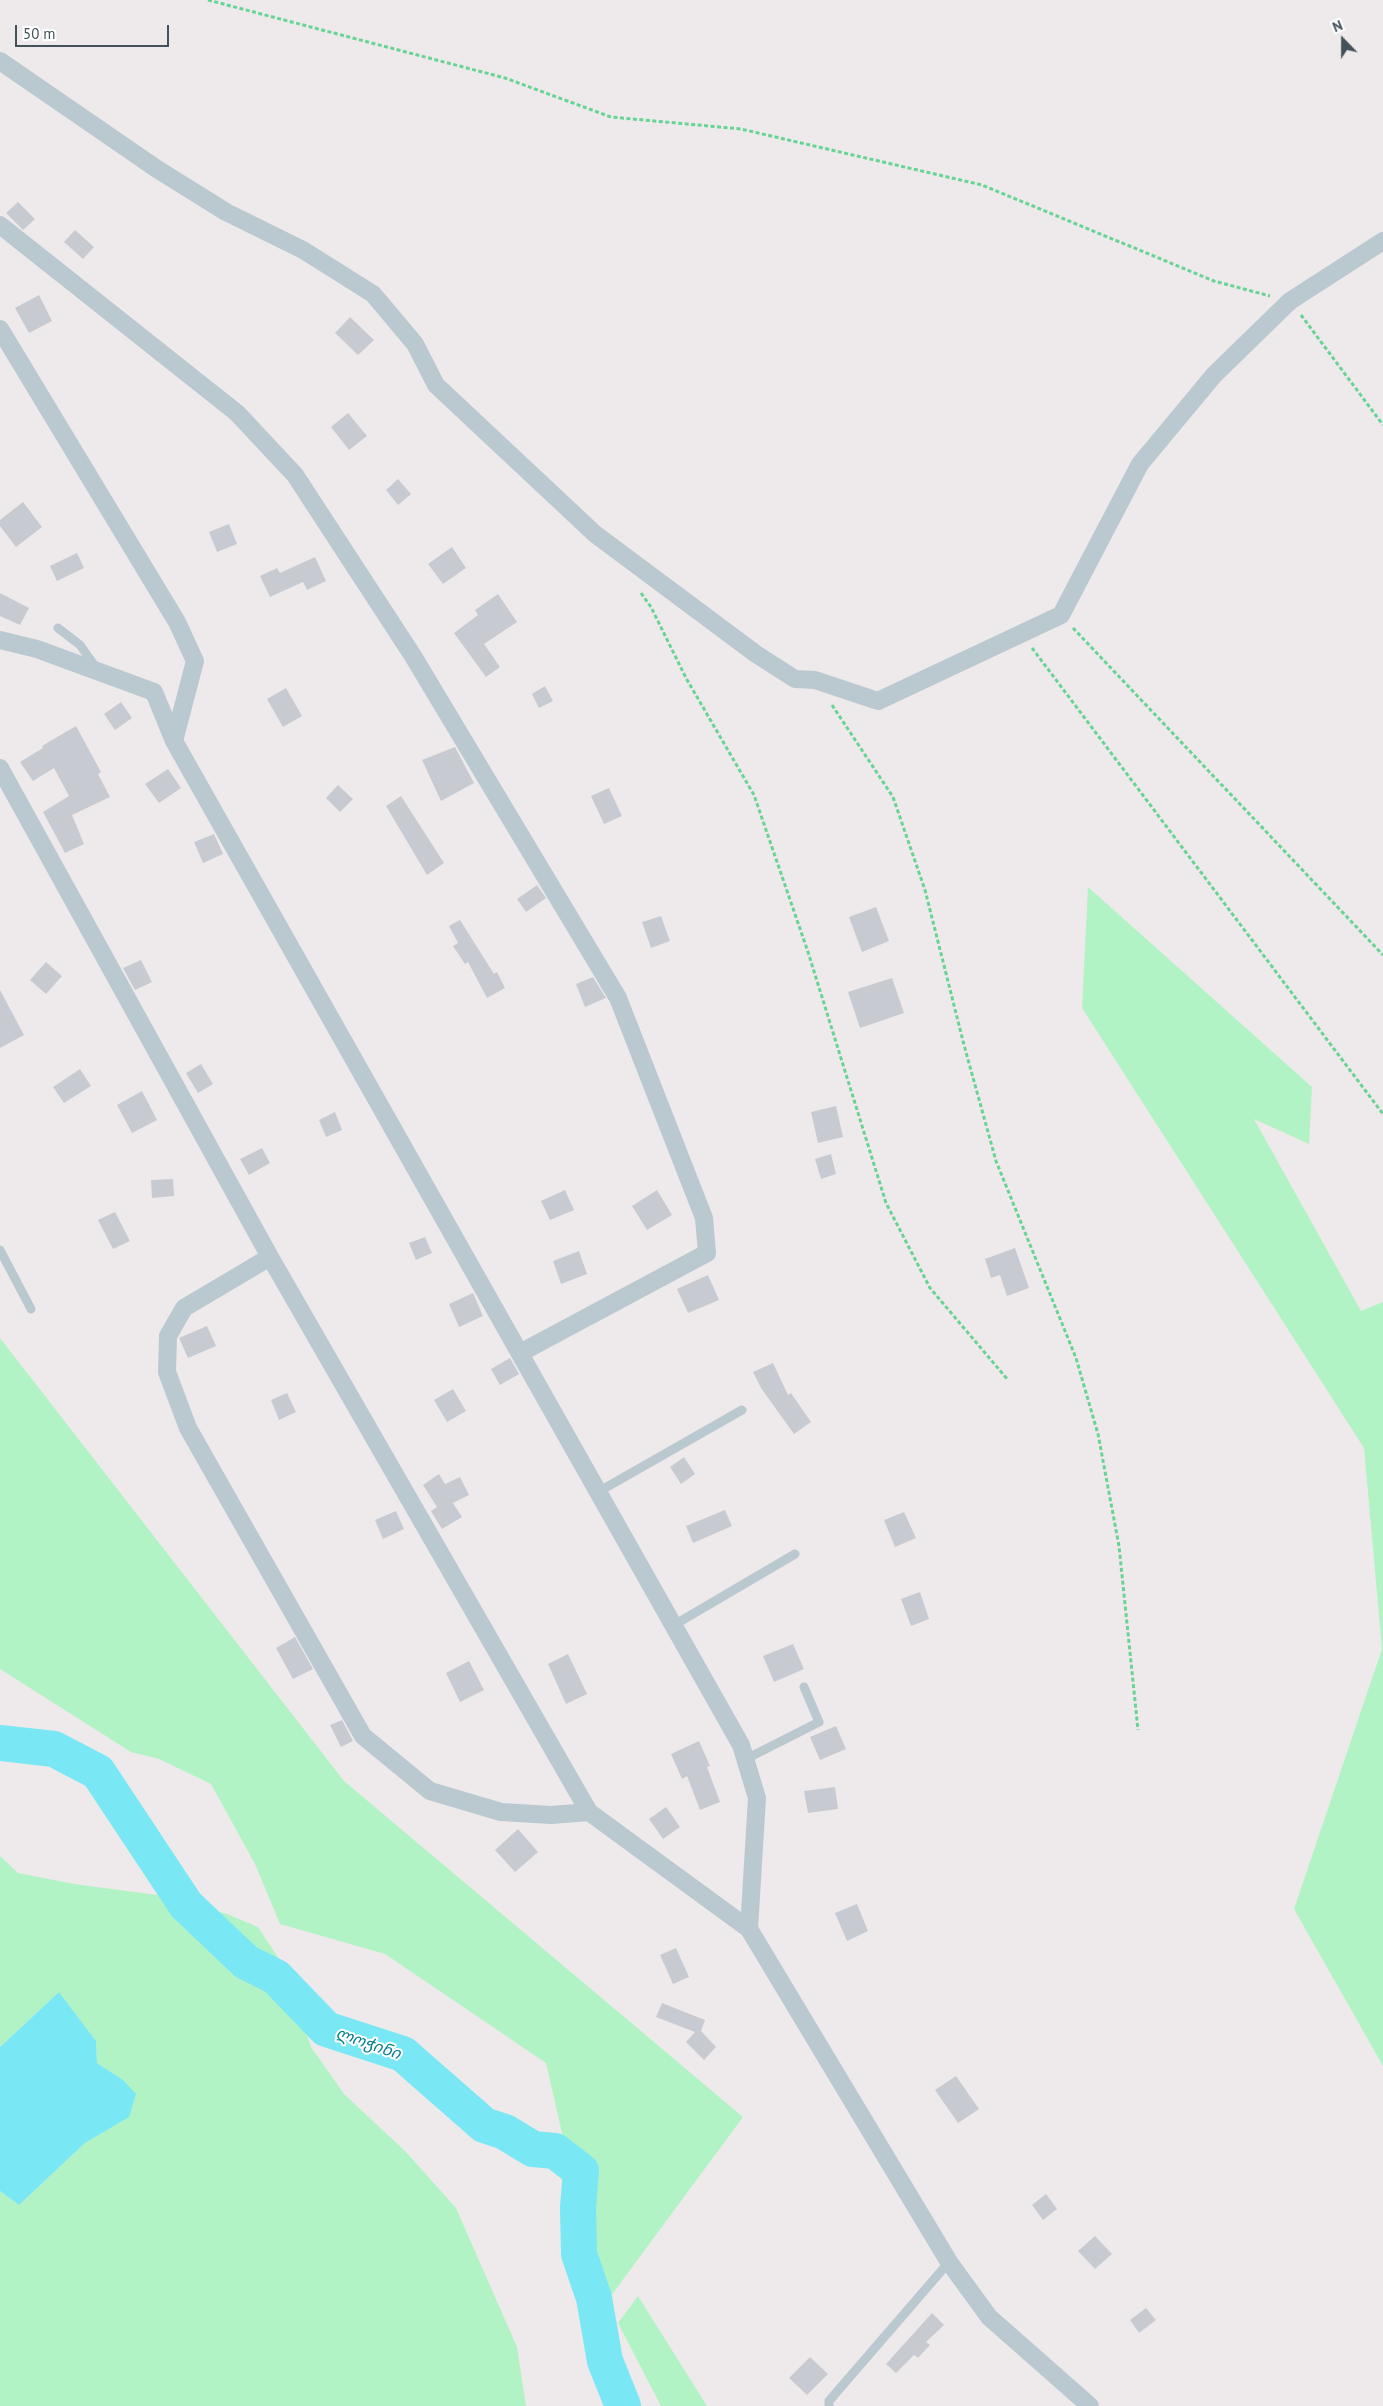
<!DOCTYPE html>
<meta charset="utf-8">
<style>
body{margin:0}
#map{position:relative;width:1383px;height:2406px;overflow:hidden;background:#eeeaeb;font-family:"PT Sans",sans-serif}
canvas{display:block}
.north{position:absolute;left:1318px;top:15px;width:50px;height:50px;-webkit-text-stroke:4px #fff;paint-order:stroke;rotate:338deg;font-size:14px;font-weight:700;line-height:20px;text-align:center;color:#42515a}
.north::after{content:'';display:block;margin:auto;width:18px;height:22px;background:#42515a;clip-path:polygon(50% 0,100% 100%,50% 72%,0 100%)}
.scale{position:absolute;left:15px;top:25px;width:154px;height:22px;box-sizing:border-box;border:2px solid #42515a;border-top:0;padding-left:6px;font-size:15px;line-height:18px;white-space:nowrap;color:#42515a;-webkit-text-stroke:4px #fff;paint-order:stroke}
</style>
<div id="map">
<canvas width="1383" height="2406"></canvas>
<div class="north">N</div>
<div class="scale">50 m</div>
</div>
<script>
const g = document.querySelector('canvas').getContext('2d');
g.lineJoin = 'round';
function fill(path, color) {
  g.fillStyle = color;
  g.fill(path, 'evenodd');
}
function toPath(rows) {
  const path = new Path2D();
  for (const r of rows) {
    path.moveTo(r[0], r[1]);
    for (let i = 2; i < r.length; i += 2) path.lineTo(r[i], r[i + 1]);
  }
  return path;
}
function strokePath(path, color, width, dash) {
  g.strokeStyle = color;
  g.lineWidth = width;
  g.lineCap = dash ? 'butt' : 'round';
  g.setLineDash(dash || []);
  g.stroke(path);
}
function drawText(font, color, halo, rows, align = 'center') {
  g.font = font + ' "PT Sans","Noto Sans Georgian",sans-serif';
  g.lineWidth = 4;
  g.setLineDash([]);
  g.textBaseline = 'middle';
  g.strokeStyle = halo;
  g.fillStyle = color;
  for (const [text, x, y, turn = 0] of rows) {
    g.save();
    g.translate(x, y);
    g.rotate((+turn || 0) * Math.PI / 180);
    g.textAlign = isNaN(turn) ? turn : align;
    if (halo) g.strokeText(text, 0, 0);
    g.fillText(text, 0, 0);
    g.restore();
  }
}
fill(toPath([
 [1088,887,1312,1087,1309,1144,1254,1119,1361,1311,1383,1302,1383,2066,1294,1909,1382,1649,1364,1448,1082,1008],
 [0,1338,344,1781,743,2117,602,2308,546,2063,385,1954,280,1924,255,1864,211,1784,159,1759,131,1752,0,1669],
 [0,1856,18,1873,74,1884,157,1895,227,1914,258,1927,285,1968,311,2047,344,2094,405,2151,456,2208,517,2347,526,2406,0,2406,0,2191,19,2205,85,2143,128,2117,123,2080,97,2063,96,2041,59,1992,0,2047],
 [638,2296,707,2406,661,2406,618,2323]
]), '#b2f3c5');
fill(toPath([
 [59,1992,96,2041,97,2063,123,2080,136,2094,129,2117,85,2143,19,2205,0,2191,0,2047]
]), '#7ae7f5');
strokePath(toPath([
 [0,1743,54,1749,98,1772,186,1905,246,1962,276,1977,326,2029,403,2054,484,2125,505,2132,533,2149,555,2151,581,2171,578,2207,579,2254,594,2298,605,2361,623,2406]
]), '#7ae7f5', 36);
fill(toPath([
 [18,202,35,219,23,230,6,213],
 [75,230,94,247,83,259,64,242],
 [39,295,52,321,29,333,15,308],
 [350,317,374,340,358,355,335,333],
 [348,413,367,436,349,450,331,427],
 [398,479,411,494,398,505,386,490],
 [23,502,42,527,16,547,0,526,0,520],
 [229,524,237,544,217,552,209,532],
 [452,547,466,568,443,584,428,564],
 [77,553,84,568,57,581,50,566],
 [315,557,326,581,307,590,303,582,270,597,260,576,277,568,280,573],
 [0,593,29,608,20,625,0,616],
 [498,594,517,622,484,644,500,667,486,677,454,633,478,615,475,610],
 [545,686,553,701,539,708,532,694],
 [286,688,302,716,283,727,267,699],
 [121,702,132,718,115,730,104,714],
 [76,726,101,772,98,774,110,797,72,815,84,844,65,853,43,812,69,796,54,768,33,781,20,762,43,748,42,746],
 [455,747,474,783,441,801,422,760],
 [168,769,181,788,159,803,145,784],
 [338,785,353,799,340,812,326,798],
 [609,788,622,816,604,824,591,796],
 [401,796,444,863,427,875,386,806],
 [214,834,223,854,203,863,194,842],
 [537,885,546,898,526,912,517,899],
 [876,907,889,941,862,952,849,917],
 [661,916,670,941,651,948,642,922],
 [460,920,494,974,497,972,505,988,487,998,468,962,465,964,453,946,458,943,449,926],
 [141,960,152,982,135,990,123,968],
 [46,962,62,976,46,994,30,980],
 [593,977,606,998,585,1007,576,984],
 [892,978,904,1013,860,1028,848,992],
 [0,990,24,1035,0,1048],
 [201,1064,213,1084,198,1093,186,1073],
 [80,1069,91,1086,64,1103,53,1087],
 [142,1091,157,1120,132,1133,117,1105],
 [836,1106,843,1137,818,1143,811,1112],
 [335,1112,342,1130,326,1137,319,1120],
 [262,1148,270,1163,249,1175,240,1159],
 [831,1154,836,1174,821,1179,815,1159],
 [173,1179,174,1196,152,1198,151,1180],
 [565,1190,574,1210,550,1220,541,1201],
 [657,1190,672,1215,647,1230,632,1206],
 [115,1212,130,1241,113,1249,98,1220],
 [425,1237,432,1253,416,1260,409,1243],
 [1015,1248,1029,1288,1007,1296,1000,1275,991,1278,985,1259],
 [579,1251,587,1274,561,1284,553,1261],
 [708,1275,719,1300,688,1313,677,1289],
 [473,1293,483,1316,459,1327,449,1304],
 [207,1326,216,1346,188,1358,179,1338],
 [510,1358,519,1374,500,1385,491,1369],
 [773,1363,788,1395,791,1393,811,1422,794,1434,761,1388,753,1372],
 [453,1389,466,1411,447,1422,434,1400],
 [287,1393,296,1412,279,1420,271,1400],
 [684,1457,695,1474,681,1484,670,1467],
 [439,1474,445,1484,460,1477,469,1495,453,1503,462,1517,442,1529,431,1511,437,1507,423,1485],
 [725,1510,732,1526,693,1543,686,1526],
 [396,1511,404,1529,383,1539,375,1520],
 [904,1512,916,1538,895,1547,884,1520],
 [920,1592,929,1619,911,1626,901,1599],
 [295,1637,313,1669,293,1679,276,1648],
 [793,1644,804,1669,774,1682,763,1656],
 [568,1654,587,1694,566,1704,548,1664],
 [469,1661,484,1690,460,1702,446,1673],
 [342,1720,353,1741,341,1747,330,1725],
 [836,1726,846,1749,820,1760,810,1737],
 [699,1741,710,1766,707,1767,720,1802,700,1810,687,1776,682,1779,671,1754],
 [835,1787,838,1809,808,1813,804,1791],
 [666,1807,680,1827,663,1839,649,1819],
 [518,1829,538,1852,515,1872,495,1850],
 [857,1904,868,1931,847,1941,835,1913],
 [676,1948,689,1977,673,1984,660,1955],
 [662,2003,705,2020,701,2031,716,2047,704,2060,686,2042,695,2032,656,2017],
 [956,2076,979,2109,958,2123,935,2090],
 [1046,2194,1057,2209,1043,2220,1032,2205],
 [1095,2236,1112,2254,1095,2269,1078,2251],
 [1146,2308,1156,2320,1139,2333,1130,2320],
 [932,2313,944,2325,926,2342,930,2345,918,2358,914,2355,896,2373,886,2364],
 [810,2357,828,2374,807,2395,789,2378]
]), '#c7cbd1');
strokePath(toPath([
 [208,0,505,78,611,117,741,129,982,185,1214,281,1270,296],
 [1301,315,1383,425],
 [641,593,651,607,686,678,754,795,808,952,886,1203,930,1288,1008,1380],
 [1073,628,1383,955],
 [1032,648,1383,1114],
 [832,705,893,797,925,890,964,1045,996,1161,1076,1358,1098,1434,1119,1546,1138,1730]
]), '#67d494', 3, [4, 2.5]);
strokePath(toPath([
 [58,628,80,645,97,669],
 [0,1250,31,1309],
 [598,1492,742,1410],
 [674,1625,795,1554],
 [746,1759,819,1722,804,1687],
 [829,2406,829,2401,949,2262]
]), '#bac8d0', 9);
strokePath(toPath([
 [0,61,157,169,226,212,303,250,373,294,415,344,436,385,595,534,756,654,795,679,815,680,878,701,1061,615,1140,464,1214,375,1290,301,1383,241],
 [0,225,237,413,295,475,413,656,618,998,704,1218,707,1253,520,1353],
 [0,329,177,622,195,661,174,741],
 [0,640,37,649,154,692,174,741,741,1745,757,1798,749,1929,949,2262,989,2317,1090,2406],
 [0,768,270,1257,589,1812,749,1929],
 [270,1257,184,1308,168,1336,167,1372,188,1428,363,1736,430,1791,501,1812,551,1815,589,1812]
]), '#bac8d0', 18);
drawText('italic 16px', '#037f8f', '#fff', [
 ["ლოჭინი",368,2044,19]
]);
</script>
